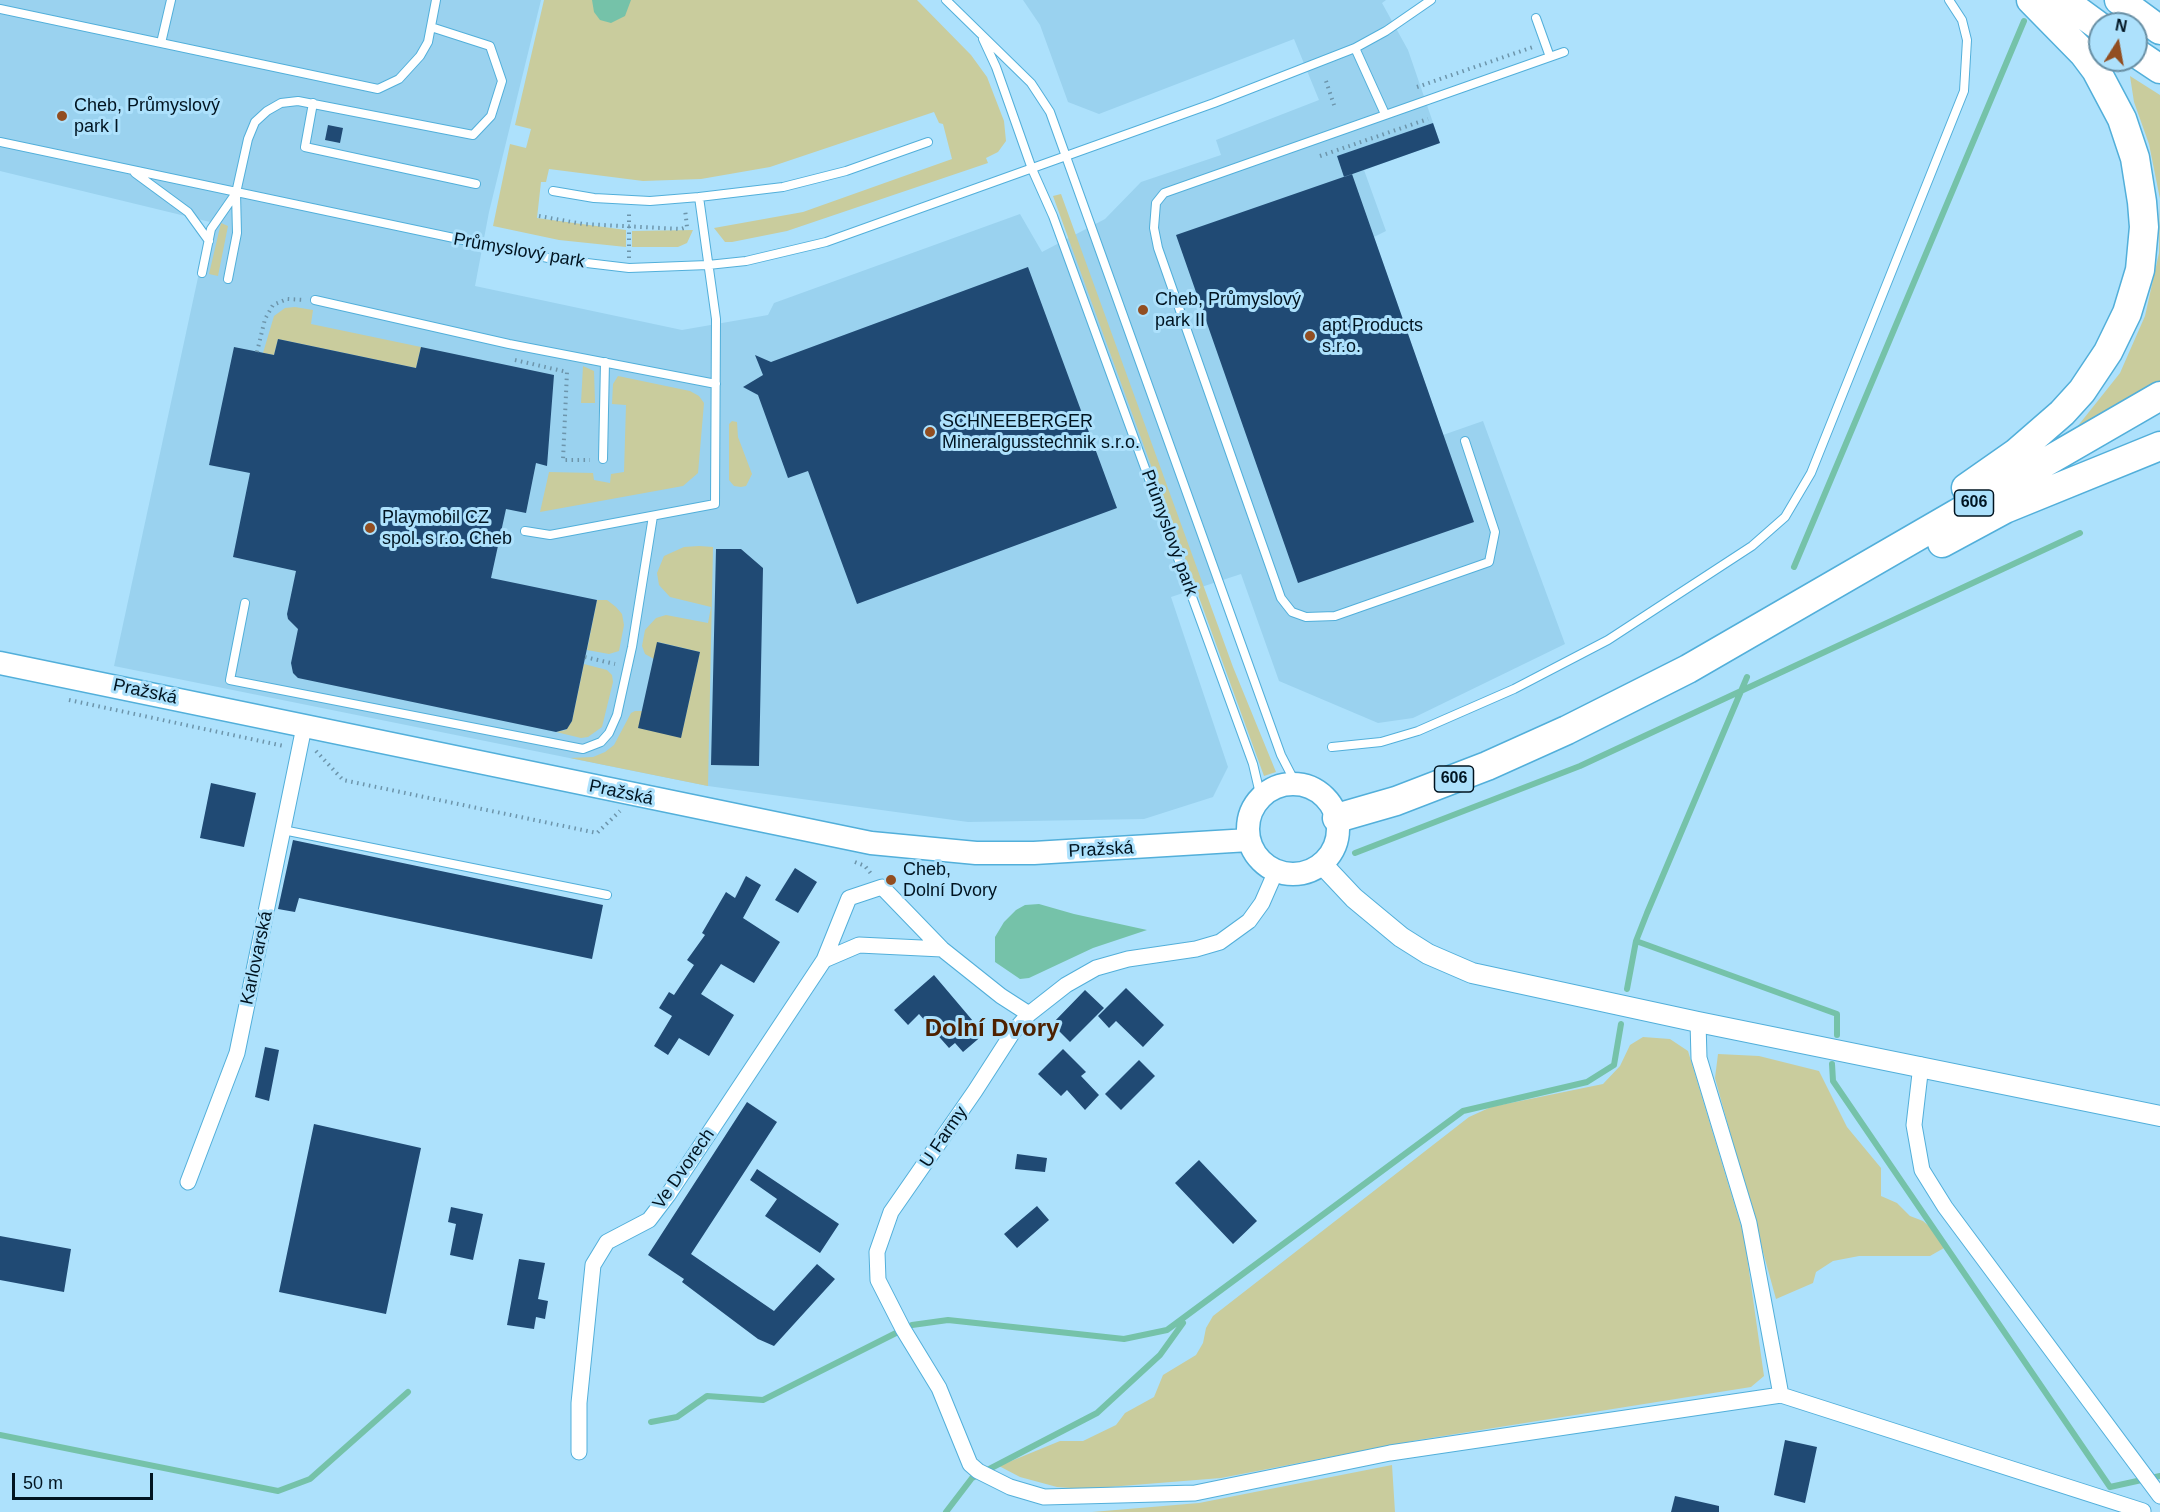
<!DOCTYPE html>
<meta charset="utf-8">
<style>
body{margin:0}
#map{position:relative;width:2160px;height:1512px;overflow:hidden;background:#ade1fc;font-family:Arial,sans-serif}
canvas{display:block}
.north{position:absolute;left:2088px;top:12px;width:60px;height:60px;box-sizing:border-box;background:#ade1fc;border:2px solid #688fa4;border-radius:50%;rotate:11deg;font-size:16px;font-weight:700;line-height:24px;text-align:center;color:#001421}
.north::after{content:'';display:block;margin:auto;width:21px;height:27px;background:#924e21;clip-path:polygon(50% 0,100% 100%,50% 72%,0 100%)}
.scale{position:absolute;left:12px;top:1473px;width:141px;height:27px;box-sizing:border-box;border:3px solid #001421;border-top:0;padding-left:8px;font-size:18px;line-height:21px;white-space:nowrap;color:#001421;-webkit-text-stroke:4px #ade1fc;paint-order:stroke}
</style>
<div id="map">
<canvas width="2160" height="1512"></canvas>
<div class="north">N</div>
<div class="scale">50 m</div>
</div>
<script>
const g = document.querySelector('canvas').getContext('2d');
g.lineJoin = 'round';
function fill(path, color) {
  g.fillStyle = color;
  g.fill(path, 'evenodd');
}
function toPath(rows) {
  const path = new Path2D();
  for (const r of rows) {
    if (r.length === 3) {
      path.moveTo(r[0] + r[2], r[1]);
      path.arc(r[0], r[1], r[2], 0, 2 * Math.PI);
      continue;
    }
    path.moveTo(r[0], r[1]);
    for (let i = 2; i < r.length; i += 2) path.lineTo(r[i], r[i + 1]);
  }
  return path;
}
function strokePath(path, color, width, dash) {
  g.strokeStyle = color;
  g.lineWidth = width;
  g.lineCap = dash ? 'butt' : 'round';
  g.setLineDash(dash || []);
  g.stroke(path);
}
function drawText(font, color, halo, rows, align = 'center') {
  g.font = font + ' Arial,sans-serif';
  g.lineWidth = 6;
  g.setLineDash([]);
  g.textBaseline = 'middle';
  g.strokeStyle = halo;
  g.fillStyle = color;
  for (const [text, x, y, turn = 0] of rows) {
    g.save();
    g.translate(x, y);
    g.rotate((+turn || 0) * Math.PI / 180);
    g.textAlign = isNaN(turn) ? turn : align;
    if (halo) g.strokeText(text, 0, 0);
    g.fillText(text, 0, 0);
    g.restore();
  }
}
fill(toPath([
 [0,0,541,0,489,212,475,286,682,330,768,315,774,303,1020,214,1042,252,1105,219,1141,182,1221,155,1216,140,1319,100,1294,39,1099,114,1068,102,1040,25,1023,0,1386,0,1382,3,1408,50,1440,143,1364,170,1386,231,1374,237,1443,435,1483,421,1565,644,1413,718,1378,723,1279,681,1241,574,1171,597,1228,767,1213,797,1144,819,968,822,708,786,114,666,210,222,0,171]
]), '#9ad2ef');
fill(toPath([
 [544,0,917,0,971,55,987,77,1004,121,1006,141,998,152,986,158,988,163,787,231,732,242,725,242,714,228,803,212,952,159,943,124,939,123,934,112,770,167,701,179,643,181,549,169,546,182,541,182,537,218,626,230,626,247,559,240,493,226,510,144,526,148,531,129,515,125],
 [2130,76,2160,95,2160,384,2069,437,2120,373,2145,316,2159,253,2160,199,2149,144,2134,102],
 [1061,194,1233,667,1276,772,1264,776,1053,196],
 [221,223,228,226,218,276,209,274],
 [693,230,687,243,678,247,632,247,632,231],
 [295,307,313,310,311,324,421,347,416,368,278,339,274,355,263,353,274,316,285,308],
 [583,366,594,371,595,403,581,403],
 [618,376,690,391,699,396,704,403,698,473,683,486,540,512,549,472,593,473,594,480,610,483,611,474,624,472,626,405,612,404,613,384],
 [732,421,737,422,738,437,752,474,746,486,741,487,734,486,729,480,729,424],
 [699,546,713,547,708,786,570,758,593,757,605,752,614,745,631,713,635,711,642,711,639,728,681,737,700,652,658,642,654,659,645,654,642,646,645,630,656,618,666,615,708,623,711,607,670,597,659,585,657,573,664,556,684,547],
 [597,600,607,600,616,607,622,614,624,625,619,651,609,654,587,650],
 [584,664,607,670,612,675,613,682,602,727,588,737,581,738,556,732,566,730,572,721],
 [1643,1037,1670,1039,1688,1051,1744,1236,1764,1376,1751,1387,1418,1440,1221,1478,1084,1489,1057,1487,1020,1477,999,1466,1060,1441,1083,1441,1116,1425,1125,1413,1154,1397,1163,1375,1196,1355,1203,1343,1206,1328,1213,1316,1469,1117,1491,1107,1603,1084,1620,1066,1630,1045],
 [1718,1054,1759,1056,1819,1071,1847,1127,1881,1168,1881,1196,1897,1203,1910,1216,1923,1221,1937,1233,1944,1248,1930,1256,1859,1256,1833,1261,1816,1272,1813,1283,1776,1299,1715,1078],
 [1392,1465,1395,1512,1092,1512,1199,1503]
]), '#c9cc9d');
fill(toPath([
 [592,0,631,0,625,16,611,23,600,20,594,12],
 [1039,904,1074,914,1147,930,1093,948,1029,978,1020,979,995,962,995,937,1004,922,1016,910,1025,905]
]), '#75c2a9');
strokePath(toPath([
 [1794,567,2024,21],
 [1355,853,1580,766,2080,533],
 [1636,941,1837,1014,1837,1035],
 [1627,989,1636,941,1647,913,1747,677],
 [1832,1064,1833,1081,2110,1487,2160,1476],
 [912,1325,948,1320,1124,1339,1167,1330,1463,1111,1587,1082,1614,1065,1621,1024],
 [651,1422,677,1417,707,1396,763,1400,896,1333],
 [0,1435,278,1491,310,1479,408,1392],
 [946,1512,972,1478,1097,1413,1160,1355,1183,1323]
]), '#75c2a9', 6);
fill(toPath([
 [1433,123,1440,143,1344,177,1337,156],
 [328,125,343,128,340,143,325,140],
 [1352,174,1474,522,1298,583,1176,235],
 [1028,267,1117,508,857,604,808,471,788,478,758,395,743,387,763,375,755,355,771,362],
 [278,339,416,368,421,347,554,375,547,466,536,463,526,513,506,509,491,578,597,600,572,721,567,729,556,732,298,678,293,673,291,663,298,629,288,619,287,614,296,571,233,557,250,473,209,465,234,347,274,355],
 [716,549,741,549,763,568,759,766,711,765],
 [657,642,700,652,681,738,638,728],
 [211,783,256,793,244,847,200,838],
 [293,840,603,905,592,959,299,898,295,912,278,909],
 [795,868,817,882,798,913,775,900],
 [746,876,761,885,743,918,780,942,754,983,721,964,701,994,734,1015,709,1056,679,1038,668,1055,654,1046,672,1016,659,1008,669,992,674,995,694,965,687,960,705,935,702,933,726,892,735,898],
 [934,975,984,1034,963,1052,955,1043,949,1048,919,1014,908,1025,894,1010],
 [1126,988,1164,1025,1143,1047,1116,1021,1109,1028,1098,1016],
 [1085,990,1104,1008,1070,1042,1052,1024],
 [265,1047,279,1050,269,1101,255,1097],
 [1063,1049,1086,1072,1081,1076,1099,1095,1085,1110,1067,1090,1061,1096,1038,1074],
 [1139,1060,1155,1076,1121,1110,1105,1094],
 [747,1102,777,1122,691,1254,774,1311,817,1264,835,1279,774,1346,758,1339,682,1282,684,1279,648,1255],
 [314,1124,421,1148,386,1314,279,1292],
 [1017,1154,1047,1158,1045,1172,1015,1169],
 [1199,1160,1257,1221,1233,1244,1175,1183],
 [757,1169,839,1224,820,1253,765,1216,777,1199,750,1180],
 [1037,1206,1049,1220,1017,1248,1004,1234],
 [451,1207,483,1214,473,1260,450,1255,456,1224,448,1222],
 [0,1236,71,1249,64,1292,0,1280],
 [519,1259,545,1263,538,1299,548,1301,545,1319,536,1317,534,1329,507,1325],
 [1785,1440,1817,1447,1805,1503,1774,1495],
 [1675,1496,1719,1506,1719,1512,1671,1512]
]), '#204a74');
const service = toPath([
 [946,0,1031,83,1050,112,1281,755,1296,784],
 [0,9,378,89,399,79,420,56,428,42,436,0],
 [1536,18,1550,57],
 [983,39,996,67,1032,169,1053,216,1253,764,1261,798],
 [161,43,171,0],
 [1355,48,1385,114],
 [313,103,305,147,476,184],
 [0,142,553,259,629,268,708,265,746,261,826,242,1214,103,1355,48,1386,31,1431,0],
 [135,173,188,212,209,241],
 [553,191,594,198,650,201,699,197],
 [202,273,211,229,236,193],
 [228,279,237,233,236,193,248,139,255,122,267,111,281,103,298,101,473,135,491,116,502,81,490,46,431,27],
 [315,300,509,344,716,384],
 [1465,441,1495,532,1489,562,1335,616,1306,617,1292,612,1281,598,1158,248,1154,228,1156,203,1164,193,1564,52],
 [603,459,605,362],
 [525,531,550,535,715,504,716,319,699,197,783,187,846,171,928,142],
 [245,603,230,680,583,749,601,742,609,733,617,715,632,647,653,516],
 [1332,747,1381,742,1418,731,1514,689,1608,640,1752,546,1785,517,1811,473,1964,91,1967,40,1962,20,1949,0],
 [283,830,607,895]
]);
const minor = toPath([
 [1276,871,1262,903,1249,921,1220,942,1196,949,1128,959,1096,968,1066,985,1029,1014,1013,1032,975,1091,891,1212,877,1252,878,1280,903,1329,939,1388,970,1464,978,1471,1010,1487,1044,1497,1195,1493,1390,1453,1781,1395,2143,1511],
 [942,949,859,945,824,960,849,898,882,887,942,949,1001,996,1029,1014],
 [1698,1022,1699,1058,1749,1223,1781,1395],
 [1921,1065,1914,1125,1922,1170,1945,1207,2160,1496],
 [188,1182,237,1053,304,727],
 [579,1452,579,1403,593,1265,607,1242,649,1220,668,1195,824,960]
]);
const tertiary = toPath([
 [1322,864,1354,898,1401,937,1428,954,1472,973,1698,1022,2160,1116]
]);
const secondary = toPath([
 [0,663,871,843,976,853,1034,853,1249,840],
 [1293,829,45]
]);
const motorway = toPath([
 [2063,0,2100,27],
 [2119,0,2160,30],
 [2136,53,2160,69],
 [1966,488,2016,453,2062,413,2082,391,2108,352,2127,313,2140,270,2144,227,2142,202,2135,158,2122,119,2096,70,2084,54,2031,0],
 [1942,543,2005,509,2160,446],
 [1337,818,1396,801,1487,766,1567,730,1688,669,2160,396]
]);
strokePath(service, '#52afda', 10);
strokePath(minor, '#52afda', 17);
strokePath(tertiary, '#52afda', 22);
strokePath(secondary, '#52afda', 25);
strokePath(motorway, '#52afda', 31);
strokePath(toPath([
 [1326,81,1335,108],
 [1417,87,1533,47],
 [1320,156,1428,119],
 [539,216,583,224,681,229,687,227,685,209],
 [629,258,629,214],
 [257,352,265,319,273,305,287,299,305,300],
 [515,360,567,372,563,460,590,460],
 [585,657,615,664],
 [69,700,284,746],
 [316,751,343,780,597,833,620,811],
 [855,862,865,866,872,875]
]), '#6d95ab', 4, [1.5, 4.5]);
strokePath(service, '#fff', 8);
strokePath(minor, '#fff', 15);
strokePath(tertiary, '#fff', 20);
strokePath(secondary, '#fff', 22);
strokePath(motorway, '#fff', 28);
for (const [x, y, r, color] of [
 [62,116,6,"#924e21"],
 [1143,310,6,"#924e21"],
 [1310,336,6,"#924e21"],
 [930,432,6,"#924e21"],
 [370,528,6,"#924e21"],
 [891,880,6,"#924e21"]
]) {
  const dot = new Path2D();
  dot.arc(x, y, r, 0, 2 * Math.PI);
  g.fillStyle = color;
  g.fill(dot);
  strokePath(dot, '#ade1fc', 2);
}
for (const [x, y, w] of [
 [1974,503,39],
 [1454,779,39]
]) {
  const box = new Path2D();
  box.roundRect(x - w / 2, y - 13, w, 26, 4.5);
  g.fillStyle = '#ade1fc';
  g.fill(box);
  strokePath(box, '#001421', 1.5);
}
drawText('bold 16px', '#001421', null, [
 ["606",1974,503],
 ["606",1454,779]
]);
drawText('18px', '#001421', '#ade1fc', [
 ["Cheb, Průmyslový",74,106],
 ["park I",74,127],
 ["Cheb, Průmyslový",1155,300],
 ["park II",1155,321],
 ["apt Products",1322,326],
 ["s.r.o.",1322,347],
 ["SCHNEEBERGER",942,422],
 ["Mineralgusstechnik s.r.o.",942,443],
 ["Playmobil CZ",382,518],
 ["spol. s r.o. Cheb",382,539],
 ["Cheb,",903,870],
 ["Dolní Dvory",903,891]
], 'left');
drawText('18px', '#001421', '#ade1fc', [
 ["Průmyslový park",519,251,10],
 ["Průmyslový park",1169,533,70],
 ["Pražská",145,692,12],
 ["Pražská",621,793,12],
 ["Pražská",1101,850,-3],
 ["Karlovarská",257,958,-78],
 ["U Farmy",944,1137,-56],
 ["Ve Dvorech",684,1169,-55]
]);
drawText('bold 24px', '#4e2100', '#ade1fc', [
 ["Dolní Dvory",992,1029]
]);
</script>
